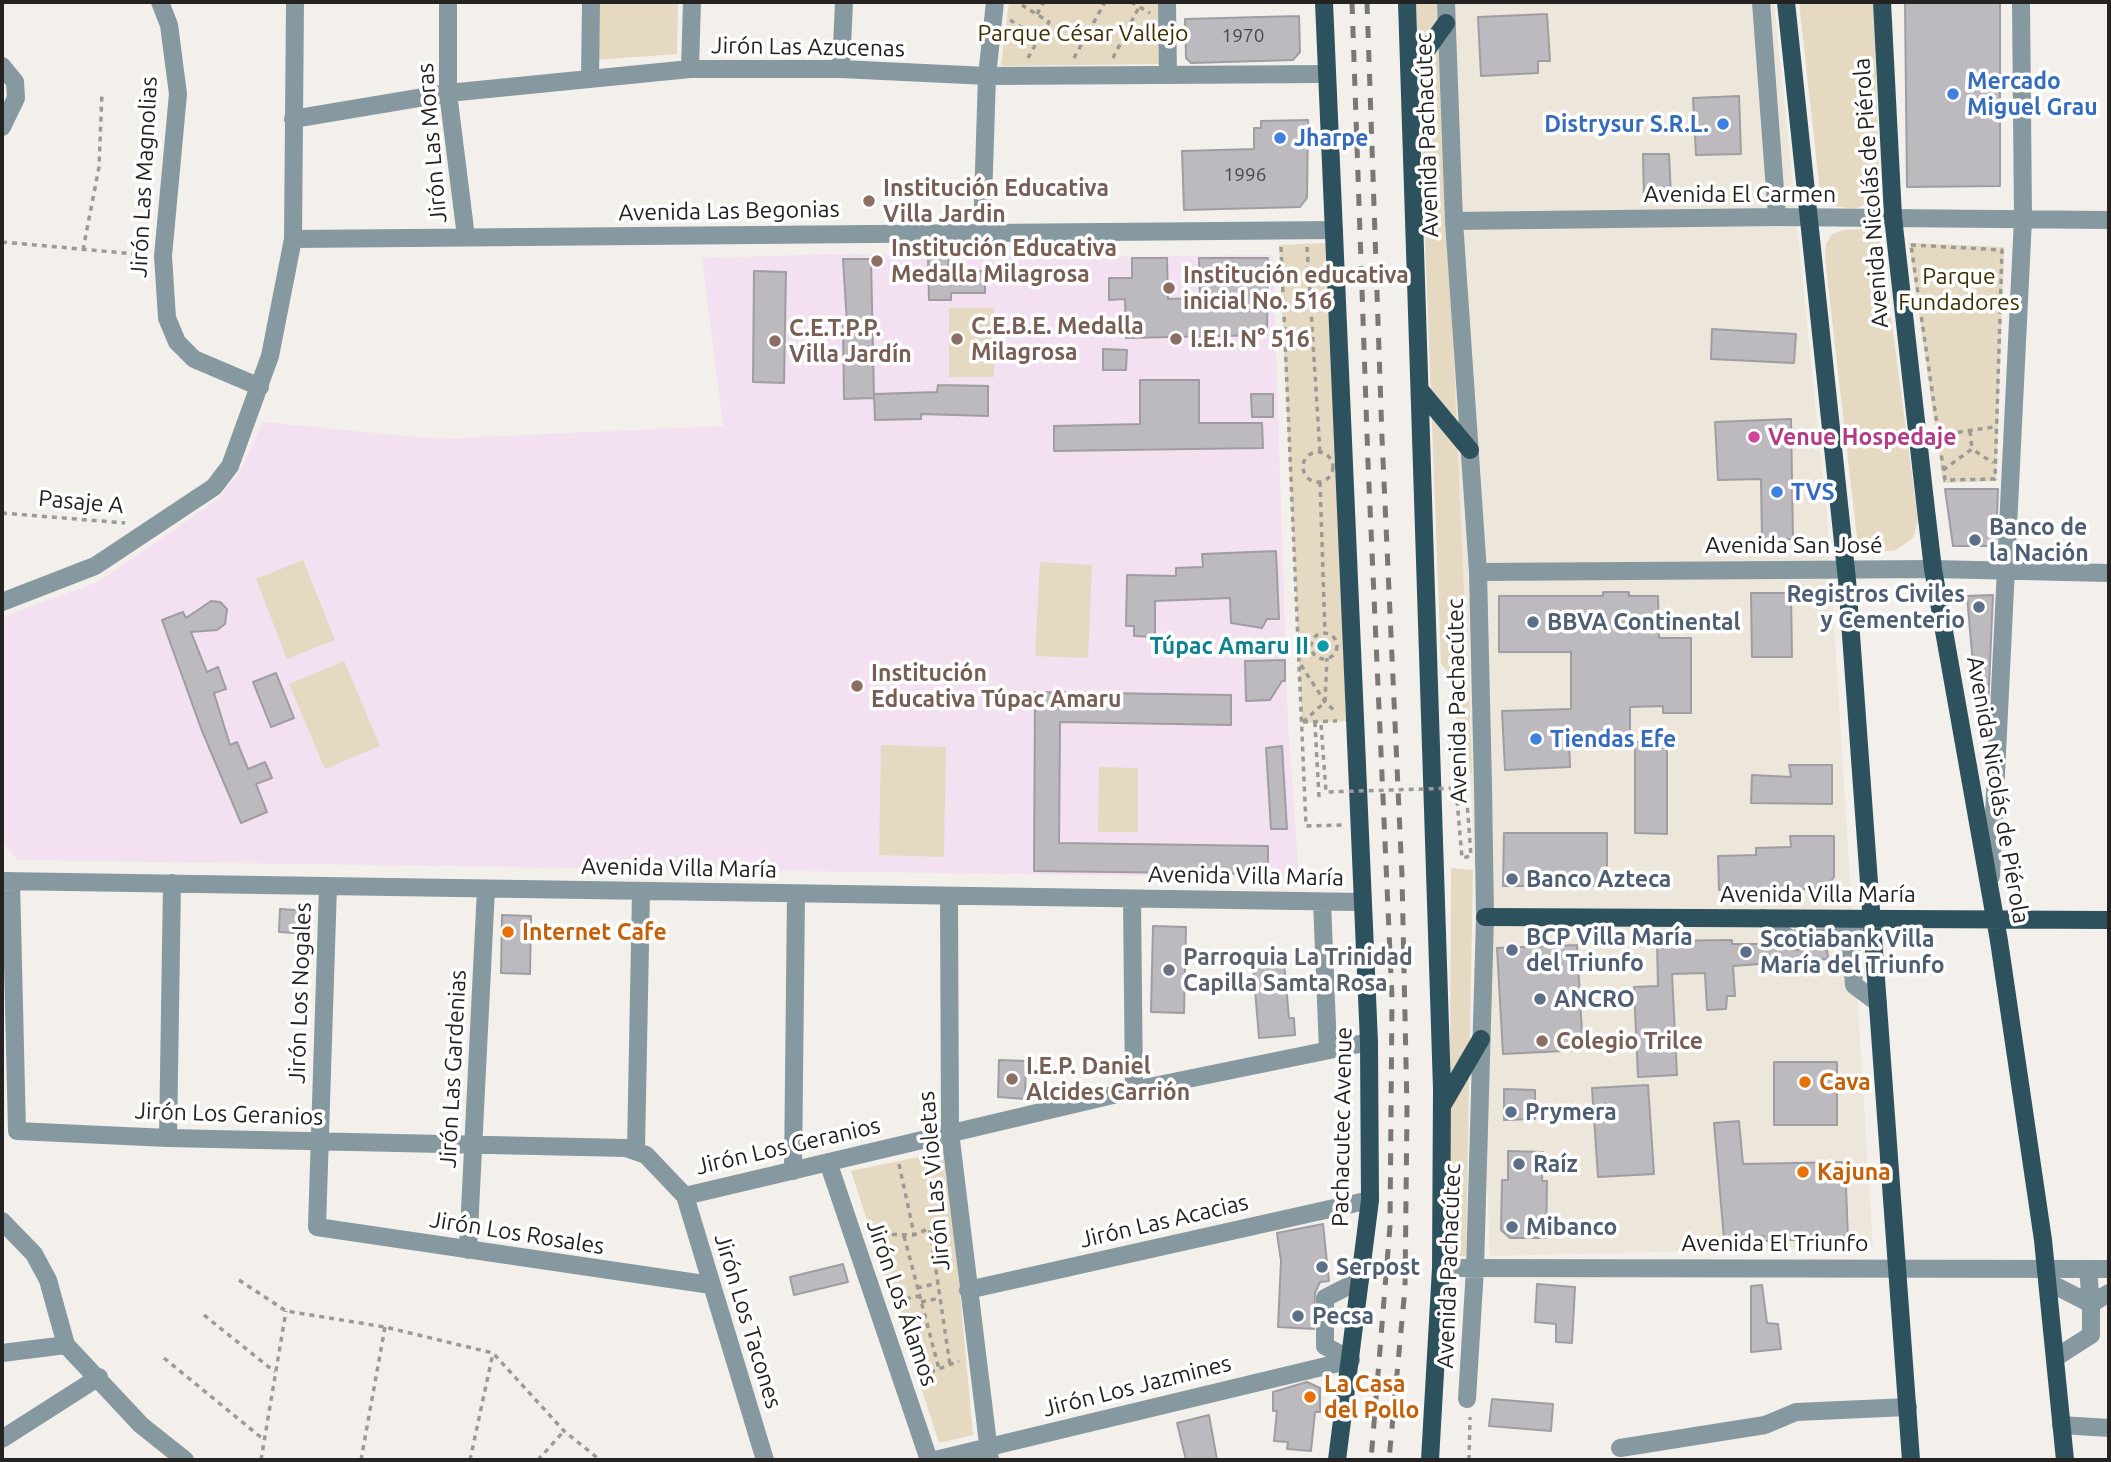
<!DOCTYPE html>
<meta charset="utf-8">
<style>
body{margin:0}
#map{position:relative;width:2111px;height:1462px;overflow:hidden;background:#f3f0eb;font-family:Ubuntu,sans-serif}
canvas{display:block}
.frame{position:absolute;inset:0;border:4px solid #242321;pointer-events:none}
</style>
<div id="map">
<canvas width="2111" height="1462"></canvas>
<div class="frame"></div>
</div>
<script>
const g = document.querySelector('canvas').getContext('2d');
g.lineJoin = 'round';
function fill(path, color) {
  g.fillStyle = color;
  g.fill(path, 'evenodd');
}
function toPath(rows) {
  const path = new Path2D();
  for (const r of rows) {
    if (r.length === 3) {
      path.moveTo(r[0] + r[2], r[1]);
      path.arc(r[0], r[1], r[2], 0, 2 * Math.PI);
      continue;
    }
    path.moveTo(r[0], r[1]);
    for (let i = 2; i < r.length; i += 2) path.lineTo(r[i], r[i + 1]);
  }
  return path;
}
function strokePath(path, color, width, dash) {
  g.strokeStyle = color;
  g.lineWidth = width;
  g.lineCap = dash ? 'butt' : 'round';
  g.setLineDash(dash || []);
  g.stroke(path);
}
function drawText(font, color, halo, rows, align = 'center') {
  g.font = font + ' Ubuntu,sans-serif';
  g.lineWidth = 7;
  g.setLineDash([]);
  g.textBaseline = 'middle';
  g.strokeStyle = halo;
  g.fillStyle = color;
  for (const [text, x, y, turn = 0] of rows) {
    g.save();
    g.translate(x, y);
    g.rotate((+turn || 0) * Math.PI / 180);
    g.textAlign = isNaN(turn) ? turn : align;
    if (halo) g.strokeText(text, 0, 0);
    g.fillText(text, 0, 0);
    g.restore();
  }
}
fill(toPath([
 [1439,2,1774,2,1828,528,1873,1247,1490,1256]
]), '#ede6da');
fill(toPath([
 [838,254,1077,257,1273,255,1288,726,1299,878,17,860,2,841,2,617,98,582,218,499,239,473,263,422,438,439,723,426,702,258]
]), '#f3e0f0');
fill(toPath([
 [596,2,678,2,677,54,595,60],
 [1009,2,1159,2,1161,64,1001,66],
 [1416,2,1438,2,1472,774,1463,770,1450,674,1441,664],
 [1799,2,1874,2,1879,183,1871,200,1856,209,1831,206,1820,192],
 [1862,229,1879,239,1882,247,1918,521,1913,538,1896,550,1887,551,1868,549,1857,538,1825,258,1826,244,1832,234,1843,230],
 [1330,243,1346,721,1302,723,1279,245],
 [1909,243,2004,247,1996,481,1943,483],
 [949,308,994,308,994,377,949,377],
 [303,560,335,640,287,659,256,579],
 [1040,562,1092,565,1088,658,1035,656],
 [344,661,380,746,325,769,289,684],
 [881,745,946,747,944,857,879,855],
 [1099,767,1138,768,1138,832,1098,832],
 [1451,868,1473,870,1466,1256,1449,1256],
 [947,1151,973,1435,939,1443,851,1171]
]), '#e5d9c2');
const building = toPath([
 [1905,2,2000,2,2000,186,1907,187,1905,2],
 [1547,14,1550,61,1538,61,1538,73,1481,76,1478,17,1547,14],
 [1299,16,1300,52,1293,60,1191,63,1186,58,1185,19,1299,16],
 [1739,96,1741,154,1696,155,1693,98,1739,96],
 [1308,120,1307,198,1300,207,1184,210,1182,151,1254,149,1254,128,1261,128,1261,121,1308,120],
 [1643,154,1669,154,1671,197,1644,198,1643,154],
 [928,257,948,257,949,272,985,271,985,293,951,293,951,300,929,300,928,257],
 [1132,258,1167,258,1168,299,1200,298,1199,258,1268,258,1267,335,1126,338,1125,299,1109,300,1109,278,1132,278,1132,258],
 [843,259,871,259,874,398,844,399,843,324,847,324,843,259],
 [754,271,786,272,784,383,753,382,754,271],
 [1712,329,1796,334,1794,363,1711,359,1712,329],
 [1103,349,1127,350,1126,370,1103,370,1103,349],
 [1140,380,1199,380,1199,423,1262,423,1263,448,1054,451,1054,426,1140,424,1140,380],
 [938,385,988,386,988,416,921,414,921,419,875,420,874,394,937,392,938,385],
 [1251,394,1273,394,1273,417,1252,417,1251,394],
 [1791,419,1793,539,1762,539,1761,479,1718,480,1715,422,1791,419],
 [1945,489,1998,489,1996,546,1953,546,1945,489],
 [1276,551,1279,619,1267,619,1262,628,1231,623,1230,598,1155,601,1155,637,1134,636,1134,626,1126,626,1127,575,1176,576,1176,568,1203,567,1202,554,1276,551],
 [1603,592,1629,592,1629,596,1658,596,1659,638,1691,638,1691,713,1663,713,1663,706,1630,707,1630,739,1569,739,1570,767,1505,770,1502,711,1571,709,1571,652,1499,652,1499,596,1603,596,1603,592],
 [1751,593,1791,593,1792,657,1752,657,1751,593],
 [1993,595,1988,710,1977,710,1967,596,1993,595],
 [211,601,220,602,227,609,225,624,217,630,191,632,207,672,218,667,226,689,214,693,230,745,237,742,248,769,265,762,272,778,256,784,267,812,241,823,202,731,162,620,183,612,186,618,211,601],
 [1285,660,1285,681,1282,681,1270,700,1246,701,1245,661,1285,660],
 [276,673,294,718,271,727,253,682,276,673],
 [1035,692,1231,695,1231,725,1060,722,1059,843,1268,846,1268,874,1034,871,1035,692],
 [1635,742,1667,742,1667,834,1635,833,1635,742],
 [1282,746,1287,829,1271,829,1266,748,1282,746],
 [1789,765,1832,765,1832,804,1751,803,1752,775,1791,777,1789,765],
 [1504,833,1607,833,1607,886,1503,886,1504,833],
 [1790,836,1834,836,1834,877,1825,889,1719,890,1718,856,1756,855,1756,848,1791,847,1790,836],
 [280,909,310,911,309,934,279,932,280,909],
 [502,915,531,916,530,974,501,973,502,915],
 [1153,926,1186,927,1184,1013,1151,1012,1153,926],
 [1732,940,1732,944,1777,944,1791,950,1827,949,1828,959,1733,966,1735,996,1727,996,1726,1009,1707,1010,1705,973,1672,974,1677,1075,1638,1077,1634,987,1658,986,1657,941,1732,940],
 [1577,945,1583,1050,1503,1054,1497,948,1577,945],
 [1284,963,1289,1018,1294,1018,1295,1035,1259,1038,1253,965,1284,963],
 [999,1060,1026,1061,1025,1099,998,1097,999,1060],
 [1774,1062,1837,1062,1837,1125,1774,1125,1774,1062],
 [1648,1085,1654,1174,1598,1177,1592,1088,1648,1085],
 [1504,1089,1535,1090,1535,1119,1504,1120,1504,1089],
 [1739,1121,1743,1164,1845,1162,1848,1238,1764,1241,1764,1236,1724,1239,1714,1123,1739,1121],
 [1508,1151,1543,1152,1542,1181,1547,1181,1546,1238,1510,1238,1501,1230,1502,1180,1508,1180,1508,1151],
 [1323,1224,1329,1281,1320,1282,1315,1293,1314,1329,1278,1327,1281,1261,1277,1233,1323,1224],
 [843,1264,848,1282,794,1295,790,1277,843,1264],
 [1537,1284,1575,1287,1572,1343,1556,1342,1556,1324,1535,1322,1537,1284],
 [1762,1285,1767,1323,1778,1324,1781,1349,1751,1352,1751,1286,1762,1285],
 [1307,1382,1320,1388,1320,1412,1315,1412,1311,1451,1287,1449,1288,1442,1274,1441,1277,1411,1273,1411,1273,1392,1307,1382],
 [1492,1399,1553,1404,1551,1431,1489,1426,1492,1399],
 [1209,1415,1217,1460,1186,1460,1177,1423,1209,1415]
]);
fill(building, '#bcbabf');
strokePath(building, '#9f9da2', 2);
strokePath(toPath([
 [1131,2,1150,13],
 [1037,14,1044,2],
 [1010,20,1039,38,1049,22,1017,2],
 [1028,58,1039,38],
 [1074,58,1105,2],
 [1113,58,1139,7],
 [2,242,147,255],
 [1911,245,2002,250,1995,479,1945,480,1911,245],
 [1281,247,1306,826,1342,825],
 [1307,247,1320,453],
 [83,250,99,167,102,92],
 [1970,431,1972,449],
 [1938,435,1994,427],
 [1318,467,15],
 [1943,470,1972,449,1993,463],
 [1320,482,1325,633],
 [2,513,125,523],
 [1324,646,13],
 [1301,665,1325,702,1336,712],
 [1303,722,1325,702,1327,658],
 [1303,722,1337,721],
 [899,1164,914,1234],
 [930,1230,950,1365],
 [872,1234,914,1235,944,1222],
 [904,1236,939,1369],
 [239,1280,286,1311,385,1327,493,1353,564,1431,600,1460],
 [917,1288,938,1283],
 [896,1301,919,1296],
 [921,1302,940,1298],
 [204,1315,275,1372],
 [164,1358,263,1439],
 [921,1376,959,1361],
 [261,1460,286,1311],
 [361,1460,385,1327],
 [470,1460,493,1353],
 [538,1460,564,1431],
 [1469,1460,1470,1417]
]), '#9c9a96', 3.5, [5, 5]);
strokePath(toPath([
 [160,2,169,25,178,94,163,256,167,318,177,342,194,359,260,387],
 [448,2,448,93,466,237],
 [1167,2,1168,75],
 [1446,2,1454,221,1478,572,1483,786,1485,917,1475,1269,1467,1399],
 [1761,2,1777,217],
 [2,66,15,82,16,98,2,127],
 [690,69,692,2],
 [841,69,844,2],
 [590,79,591,2],
 [293,119,448,93,690,69,841,69,987,76,1326,74],
 [1454,221,1777,217,2109,220],
 [982,233,987,76,995,2],
 [293,239,1334,230],
 [1478,572,1933,569,2109,573],
 [2,602,95,566,214,487,230,466,270,356,293,239,295,2],
 [1991,876,2023,219,2021,2],
 [2,881,1362,902],
 [11,881,17,1131,168,1138,626,1148,646,1155,685,1196,1134,1090,1369,1042],
 [328,886,317,1227,711,1285],
 [949,896,950,1132,990,1460],
 [1132,899,1134,1090],
 [1322,902,1328,1050],
 [1763,918,1790,939,1850,936],
 [1871,918,1850,936,1854,985,1878,1003],
 [168,1138,172,883],
 [636,1150,641,892],
 [828,1162,929,1460],
 [793,1171,796,894],
 [685,1196,765,1460],
 [2,1221,34,1254,48,1280,66,1345,141,1425,185,1460],
 [468,1250,486,889],
 [1441,1268,2109,1269],
 [2088,1269,2091,1304,2109,1293],
 [2048,1282,2091,1304,2091,1335,2055,1358],
 [968,1290,1370,1200],
 [2,1353,66,1345],
 [1351,1360,1325,1346,1325,1298,1360,1280],
 [2061,1425,2109,1428],
 [2,1439,99,1377],
 [1620,1448,1765,1425,1796,1412,1908,1407],
 [935,1460,1351,1360]
]), '#8698a0', 18);
strokePath(toPath([
 [1324,2,1369,1042,1370,1200,1337,1460],
 [1407,2,1442,1089,1441,1268,1430,1460],
 [1786,2,1847,580,1911,1460],
 [1882,2,1893,217,1926,510,1933,569,1999,941,2043,1240,2065,1460],
 [1410,73,1446,23],
 [1420,390,1470,450],
 [1485,917,2109,920],
 [1442,1106,1481,1039]
]), '#2e515e', 18);
strokePath(toPath([
 [1352,2,1368,463,1392,998,1390,1226,1371,1460],
 [1367,2,1382,438,1402,876,1407,1109,1405,1288,1389,1460]
]), '#7a7875', 5, [12, 12]);
strokePath(toPath([
 [1319,797,1315,724,1321,724,1326,792,1456,788,1462,858,1471,856,1466,788]
]), '#9c9a96', 3.5, [5, 5]);
for (const [x, y, r, color] of [
 [1953,94,7,"#3f7fe0"],
 [1723,124,7,"#3f7fe0"],
 [1280,138,7,"#3f7fe0"],
 [869,201,7,"#8d6e63"],
 [877,261,7,"#8d6e63"],
 [1169,288,7,"#8d6e63"],
 [957,339,7,"#8d6e63"],
 [1176,339,7,"#8d6e63"],
 [775,341,7,"#8d6e63"],
 [1754,437,7,"#d1479c"],
 [1777,492,7,"#3f7fe0"],
 [1975,540,7,"#5c6f8a"],
 [1979,607,7,"#5c6f8a"],
 [1533,622,7,"#5c6f8a"],
 [1323,646,7,"#0f9aa8"],
 [857,686,7,"#8d6e63"],
 [1536,739,7,"#3f7fe0"],
 [1512,879,7,"#5c6f8a"],
 [508,932,7,"#e8710a"],
 [1512,950,7,"#5c6f8a"],
 [1746,952,7,"#5c6f8a"],
 [1169,970,7,"#6b7280"],
 [1540,999,7,"#5c6f8a"],
 [1542,1041,7,"#8d6e63"],
 [1012,1079,7,"#8d6e63"],
 [1805,1082,7,"#e8710a"],
 [1511,1112,7,"#5c6f8a"],
 [1519,1164,7,"#5c6f8a"],
 [1803,1172,7,"#e8710a"],
 [1512,1227,7,"#5c6f8a"],
 [1322,1267,7,"#5c6f8a"],
 [1298,1316,7,"#5c6f8a"],
 [1310,1397,7,"#e8710a"]
]) {
  const dot = new Path2D();
  dot.arc(x, y, r, 0, 2 * Math.PI);
  g.fillStyle = color;
  g.fill(dot);
  strokePath(dot, '#fff', 2.5);
}
drawText('19px', '#4a4948', null, [
 ["1970",1243,36],
 ["1996",1245,175]
]);
drawText('23px', '#412e00', '#fff', [
 ["Parque César Vallejo",1083,33],
 ["Parque",1959,276],
 ["Fundadores",1959,302]
]);
drawText('23px', '#242321', '#fff', [
 ["Jirón Las Azucenas",808,47,1],
 ["Avenida Pachacútec",1427,135,-92],
 ["Jirón Las Moras",432,143,-95],
 ["Jirón Las Magnolias",144,177,-87],
 ["Avenida Nicolás de Piérola",1871,193,-94],
 ["Avenida El Carmen",1740,194],
 ["Avenida Las Begonias",729,211,-1],
 ["Pasaje A",81,502,5],
 ["Avenida San José",1794,545],
 ["Avenida Pachacútec",1457,701,-91],
 ["Avenida Nicolás de Piérola",1998,790,80],
 ["Avenida Villa María",679,868,1],
 ["Avenida Villa María",1246,876,1],
 ["Avenida Villa María",1818,894],
 ["Jirón Los Nogales",300,993,-88],
 ["Jirón Las Gardenias",453,1069,-87],
 ["Jirón Los Geranios",229,1114,2],
 ["Pachacutec Avenue",1342,1127,-89],
 ["Jirón Los Geranios",788,1146,-13],
 ["Jirón Las Violetas",934,1181,-95],
 ["Jirón Las Acacias",1164,1221,-13],
 ["Jirón Los Rosales",517,1233,9],
 ["Avenida El Triunfo",1775,1243],
 ["Avenida Pachacútec",1449,1266,-88],
 ["Jirón Los Álamos",902,1303,71],
 ["Jirón Los Tacones",748,1321,73],
 ["Jirón Los Jazmines",1137,1386,-14]
]);
drawText('bold 23px', '#366cbe', '#fff', [
 ["Mercado",1967,81],
 ["Miguel Grau",1967,107],
 ["Distrysur S.R.L.",1709,124,"right"],
 ["Jharpe",1294,138],
 ["TVS",1791,492],
 ["Tiendas Efe",1550,739]
], 'left');
drawText('bold 23px', '#785e54', '#fff', [
 ["Institución Educativa",883,188],
 ["Villa Jardin",883,214],
 ["Institución Educativa",891,248],
 ["Medalla Milagrosa",891,274],
 ["Institución educativa",1183,275],
 ["inicial No. 516",1183,301],
 ["C.E.B.E. Medalla",971,326],
 ["Milagrosa",971,352],
 ["C.E.T.P.P.",789,328],
 ["Villa Jardín",789,354],
 ["I.E.I. N° 516",1190,339],
 ["Institución",871,673],
 ["Educativa Túpac Amaru",871,699],
 ["Colegio Trilce",1556,1041],
 ["I.E.P. Daniel",1026,1066],
 ["Alcides Carrión",1026,1092]
], 'left');
drawText('bold 23px', '#b23c85', '#fff', [
 ["Venue Hospedaje",1768,437]
], 'left');
drawText('bold 23px', '#4e5e75', '#fff', [
 ["Banco de",1989,527],
 ["la Nación",1989,553],
 ["Registros Civiles",1965,594,"right"],
 ["y Cementerio",1965,620,"right"],
 ["BBVA Continental",1547,622],
 ["Banco Azteca",1526,879],
 ["BCP Villa María",1526,937],
 ["del Triunfo",1526,963],
 ["Scotiabank Villa",1760,939],
 ["María del Triunfo",1760,965],
 ["ANCRO",1554,999],
 ["Prymera",1525,1112],
 ["Raíz",1533,1164],
 ["Mibanco",1526,1227],
 ["Serpost",1336,1267],
 ["Pecsa",1312,1316]
], 'left');
drawText('bold 23px', '#0d838f', '#fff', [
 ["Túpac Amaru II",1309,646]
], 'right');
drawText('bold 23px', '#c56008', '#fff', [
 ["Internet Cafe",522,932],
 ["Cava",1819,1082],
 ["Kajuna",1817,1172],
 ["La Casa",1324,1384],
 ["del Pollo",1324,1410]
], 'left');
drawText('bold 23px', '#5b616d', '#fff', [
 ["Parroquia La Trinidad",1183,957],
 ["Capilla Samta Rosa",1183,983]
], 'left');
</script>
